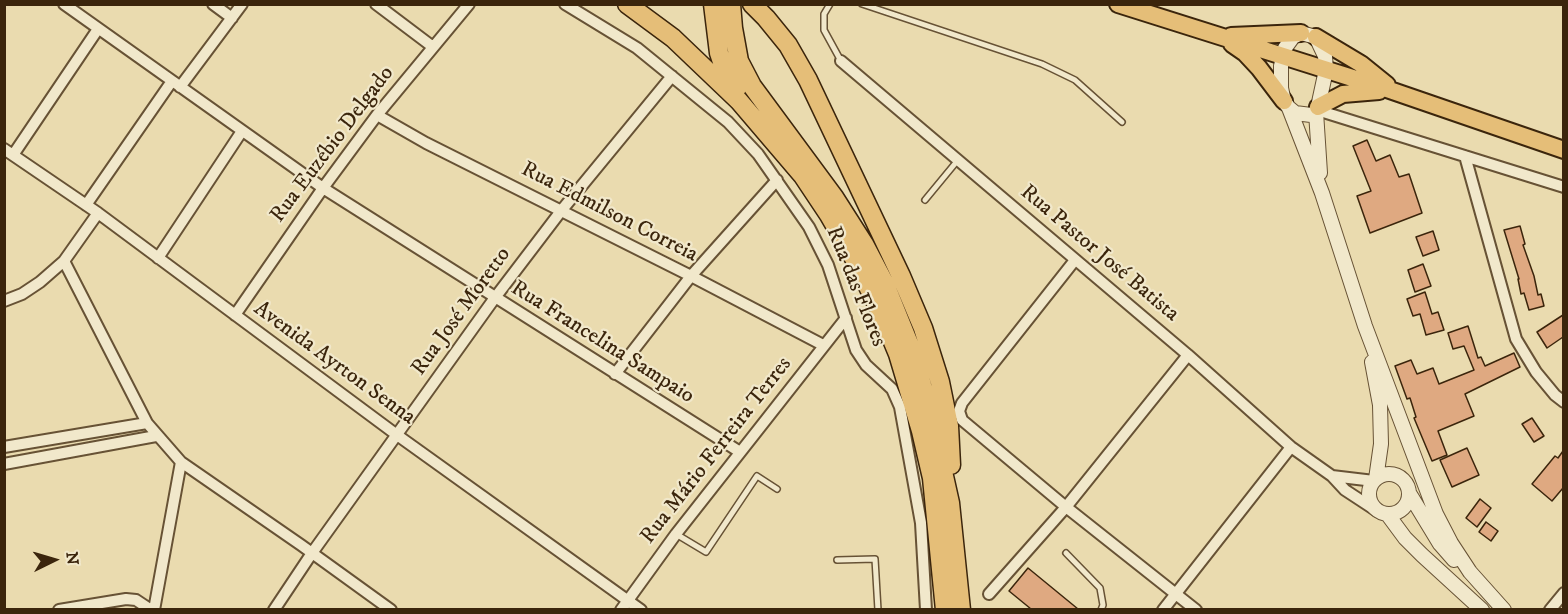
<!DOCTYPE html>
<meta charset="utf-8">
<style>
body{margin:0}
#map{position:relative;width:1568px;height:614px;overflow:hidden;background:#eadbaf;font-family:"IM FELL DW Pica",serif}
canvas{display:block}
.frame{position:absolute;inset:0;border:6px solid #3b250c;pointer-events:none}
.north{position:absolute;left:24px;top:530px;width:60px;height:60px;-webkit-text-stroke:4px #f1e8cb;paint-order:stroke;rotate:85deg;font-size:16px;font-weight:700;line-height:24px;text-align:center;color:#3b250c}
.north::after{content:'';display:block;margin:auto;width:21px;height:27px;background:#3b250c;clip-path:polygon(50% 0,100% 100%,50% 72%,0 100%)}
</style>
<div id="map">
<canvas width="1568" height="614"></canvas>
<div class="frame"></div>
<div class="north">N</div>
</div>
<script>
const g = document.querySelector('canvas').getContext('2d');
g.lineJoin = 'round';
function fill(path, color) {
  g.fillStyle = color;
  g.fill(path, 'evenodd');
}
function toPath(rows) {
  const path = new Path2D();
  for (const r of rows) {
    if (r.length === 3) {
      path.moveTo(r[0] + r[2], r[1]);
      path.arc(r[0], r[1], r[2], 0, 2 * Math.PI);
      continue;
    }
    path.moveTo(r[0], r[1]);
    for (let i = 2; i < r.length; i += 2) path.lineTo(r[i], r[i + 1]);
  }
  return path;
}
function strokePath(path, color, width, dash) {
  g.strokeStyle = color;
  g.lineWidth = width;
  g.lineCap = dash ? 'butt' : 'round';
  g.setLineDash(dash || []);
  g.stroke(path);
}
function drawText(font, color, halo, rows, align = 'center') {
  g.font = font + ' "IM FELL DW Pica",serif';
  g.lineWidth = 4.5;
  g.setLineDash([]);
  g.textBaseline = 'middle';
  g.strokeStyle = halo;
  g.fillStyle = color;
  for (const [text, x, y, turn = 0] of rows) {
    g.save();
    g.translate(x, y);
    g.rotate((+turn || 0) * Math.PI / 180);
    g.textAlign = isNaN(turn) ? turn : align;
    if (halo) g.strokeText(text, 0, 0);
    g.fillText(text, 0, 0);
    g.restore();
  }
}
const building = toPath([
 [1367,140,1376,161,1390,155,1399,177,1409,174,1422,213,1370,233,1357,196,1371,191,1353,146,1367,140],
 [1520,226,1525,244,1523,245,1534,276,1538,295,1541,294,1544,306,1529,310,1524,293,1521,294,1518,279,1519,279,1504,230,1520,226],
 [1433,231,1439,250,1423,256,1416,237,1433,231],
 [1423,264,1431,286,1415,292,1408,270,1423,264],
 [1425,292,1432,314,1438,312,1444,330,1426,335,1420,314,1413,316,1407,299,1425,292],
 [1563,315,1563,337,1547,348,1537,332,1563,315],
 [1468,326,1478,358,1481,357,1485,366,1514,353,1520,367,1465,394,1474,416,1438,431,1447,455,1432,461,1414,418,1416,417,1410,398,1407,399,1395,366,1411,360,1417,374,1433,368,1439,384,1474,370,1464,346,1453,349,1448,333,1468,326],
 [1532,418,1544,436,1534,442,1522,424,1532,418],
 [1467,448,1479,475,1452,487,1440,460,1467,448],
 [1563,451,1563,488,1552,501,1532,484,1555,456,1558,458,1563,451],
 [1480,499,1491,508,1477,527,1466,518,1480,499],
 [1486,522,1498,531,1491,541,1479,532,1486,522],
 [1028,568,1078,609,1031,609,1009,591,1028,568]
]);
fill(building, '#dfa981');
strokePath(building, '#3b250c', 1.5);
const service = toPath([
 [830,4,824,14,824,30,841,61],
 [862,4,1042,64,1075,80,1122,122],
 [925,200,958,160],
 [676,534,706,552,757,476,777,489],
 [1066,553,1100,588,1103,605,1101,610],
 [837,560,875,559,878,610]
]);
const minor = toPath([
 [64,4,323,188,740,452],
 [213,4,232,18],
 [376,4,433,47],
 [565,4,637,48,728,122,758,154,809,227,828,265,856,350,866,365,892,389,900,407,921,523,926,610],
 [841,61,1188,355,1291,447,1332,476,1345,490,1377,511],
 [180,87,242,4],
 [1317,110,1564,187],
 [377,115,426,143,691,276,823,345],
 [4,149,98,213,397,435,641,610],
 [13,155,98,29],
 [1465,156,1516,339,1536,372,1555,395,1564,402],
 [86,205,172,81],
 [158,258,242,131],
 [1075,260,962,403,959,411,962,420,1066,507,1196,610],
 [64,261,147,423,181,462,301,545,391,610],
 [4,301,22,294,40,282,64,261,98,213],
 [235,315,323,188,377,115,469,4],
 [615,374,691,276,777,180],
 [4,447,147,423],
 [4,464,156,436],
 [1332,476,1374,481],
 [989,594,1066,507,1188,355],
 [59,610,126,599,136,600,151,610],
 [154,610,181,462],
 [274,610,312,553,494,299,561,211,672,76],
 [621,610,676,534,846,318],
 [1163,610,1291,447],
 [1550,610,1564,593]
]);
const tertiary = toPath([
 [1301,33,1316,37,1325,56,1326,70,1318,107,1316,112,1311,115,1295,113,1289,108,1284,101,1281,88,1281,66,1285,48,1293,37,1301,33],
 [1289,108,1322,193,1365,326,1436,514,1451,543,1470,572,1504,610],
 [1316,112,1320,173],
 [1372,362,1380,405,1381,444,1376,479],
 [1389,494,20],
 [1409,493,1440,544,1454,560],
 [1388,515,1405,538,1422,555,1482,610]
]);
const primary = toPath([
 [1118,4,1381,87,1564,150],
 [1231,36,1301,33],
 [1316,37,1361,64,1387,85],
 [1232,44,1245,53,1259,68,1284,101],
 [1318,107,1343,94,1379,91]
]);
const trunk = toPath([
 [627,4,673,38,739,101,803,176,829,215,855,260,881,313,898,354,921,431,932,478,945,610],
 [713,4,719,53,725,71,737,88],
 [731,4,733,28,739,61,752,86,834,197,864,244,885,284,912,351,929,409,950,503,961,610],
 [752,4,766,18,788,45,808,80,901,276,923,328,940,382,949,426,951,465]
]);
strokePath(service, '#675235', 8);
strokePath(minor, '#675235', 14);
strokePath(tertiary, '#675235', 16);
strokePath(primary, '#3b250c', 20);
strokePath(trunk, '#3b250c', 21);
strokePath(service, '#f1e8cb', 5);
strokePath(minor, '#f1e8cb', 10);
strokePath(tertiary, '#f1e8cb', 14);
strokePath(primary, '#e5be78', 16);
strokePath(trunk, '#e5be78', 18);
drawText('22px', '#3b250c', '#f1e8cb', [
 ["Rua Euzébio Delgado",333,145,-53],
 ["Rua Edmilson Correia",609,213,27],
 ["Rua Pastor José Batista",1099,254,40],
 ["Rua das Flores",855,287,68],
 ["Rua José Moretto",462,312,-54],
 ["Rua Francelina Sampaio",602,343,32],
 ["Avenida Ayrton Senna",334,364,36],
 ["Rua Mário Ferreira Terres",717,451,-52]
]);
</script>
